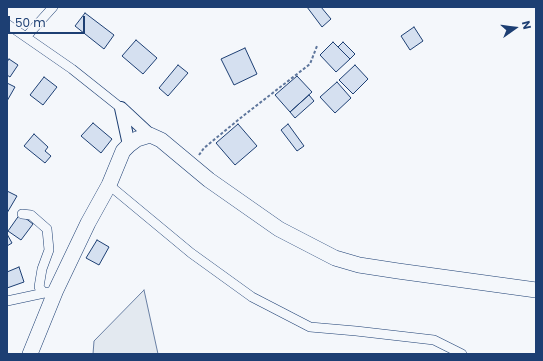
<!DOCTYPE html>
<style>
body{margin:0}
#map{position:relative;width:543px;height:361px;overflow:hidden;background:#f4f7fb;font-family:Poppins,sans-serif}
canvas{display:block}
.frame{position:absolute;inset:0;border:8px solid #1d3f73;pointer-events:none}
.north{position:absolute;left:495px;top:8px;width:40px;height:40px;-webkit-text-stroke:3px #f4f7fb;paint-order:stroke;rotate:76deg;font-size:11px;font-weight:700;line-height:16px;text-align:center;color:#1d3f73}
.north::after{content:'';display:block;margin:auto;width:14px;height:18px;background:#1d3f73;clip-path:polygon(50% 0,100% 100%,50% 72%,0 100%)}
.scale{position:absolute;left:8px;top:16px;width:77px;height:18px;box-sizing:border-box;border:2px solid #1d3f73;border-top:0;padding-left:5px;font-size:12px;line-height:14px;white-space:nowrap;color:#1d3f73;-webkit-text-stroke:3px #f4f7fb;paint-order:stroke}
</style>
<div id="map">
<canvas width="543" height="361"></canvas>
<div class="frame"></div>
<div class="north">N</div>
<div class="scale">50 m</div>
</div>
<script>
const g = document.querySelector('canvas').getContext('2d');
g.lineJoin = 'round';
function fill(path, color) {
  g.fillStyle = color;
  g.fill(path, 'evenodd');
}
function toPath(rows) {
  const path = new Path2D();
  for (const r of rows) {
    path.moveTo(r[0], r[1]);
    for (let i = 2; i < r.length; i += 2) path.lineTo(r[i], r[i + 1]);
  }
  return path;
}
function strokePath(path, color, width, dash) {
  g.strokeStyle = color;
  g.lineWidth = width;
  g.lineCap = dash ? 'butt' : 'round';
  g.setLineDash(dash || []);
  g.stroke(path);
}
const green = toPath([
 [144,290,158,354,93,354,94,341,144,290]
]);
fill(green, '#e3e9f0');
strokePath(green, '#687fa3', 1);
const building = toPath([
 [307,7,321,7,331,19,322,27,307,7],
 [85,13,114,35,104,49,75,26,85,13],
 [414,27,423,41,410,50,401,36,414,27],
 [136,40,157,58,143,74,122,56,136,40],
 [333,42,350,59,336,72,320,55,333,42],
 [343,42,355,54,350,59,338,47,343,42],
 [245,48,257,74,234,85,221,59,245,48],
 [9,59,18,65,10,77,7,75,7,62,9,59],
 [178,65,188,73,168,96,159,88,178,65],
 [355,65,368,79,353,94,339,80,355,65],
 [297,76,312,92,290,112,275,95,297,76],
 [44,77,57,87,43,105,30,95,44,77],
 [337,82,351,98,335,113,320,97,337,82],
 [7,83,15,87,7,101,7,83],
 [309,95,314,101,295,118,290,112,309,95],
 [93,123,112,139,101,153,81,136,93,123],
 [238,124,257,146,235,165,216,143,238,124],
 [288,124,304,146,297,151,281,130,288,124],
 [34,134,48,147,45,151,51,156,45,163,24,146,34,134],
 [7,191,17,196,7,213,7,191],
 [20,214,33,224,21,240,8,231,20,214],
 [7,234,12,243,7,246,7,234],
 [97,240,109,247,99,265,86,258,97,240],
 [19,267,24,282,7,288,7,272,19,267]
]);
fill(building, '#d5e0f0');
strokePath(building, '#1d3f73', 1);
const minor = toPath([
 [7,24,72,69,121,108],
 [26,37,53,7],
 [109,185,191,253,252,297,310,327,356,331,434,340,462,354],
 [22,214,31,215,47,229,49,250,42,269,39,287,44,293],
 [7,301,49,292]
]);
const tertiary = toPath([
 [121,108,150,135],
 [121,108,129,145]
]);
const primary = toPath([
 [30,354,56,290,88,223,109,185,123,151,129,145,137,139,150,135,161,140,209,180,279,229,335,258,359,265,398,271,536,290]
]);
strokePath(minor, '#1d3f73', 10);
strokePath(tertiary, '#1d3f73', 14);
strokePath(primary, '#1d3f73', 16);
strokePath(toPath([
 [199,155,204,148,243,116,310,64,317,46]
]), '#5e769c', 2, [3, 2]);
strokePath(minor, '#f4f7fb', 9);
strokePath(tertiary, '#f4f7fb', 12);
strokePath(primary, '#f4f7fb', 15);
</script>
